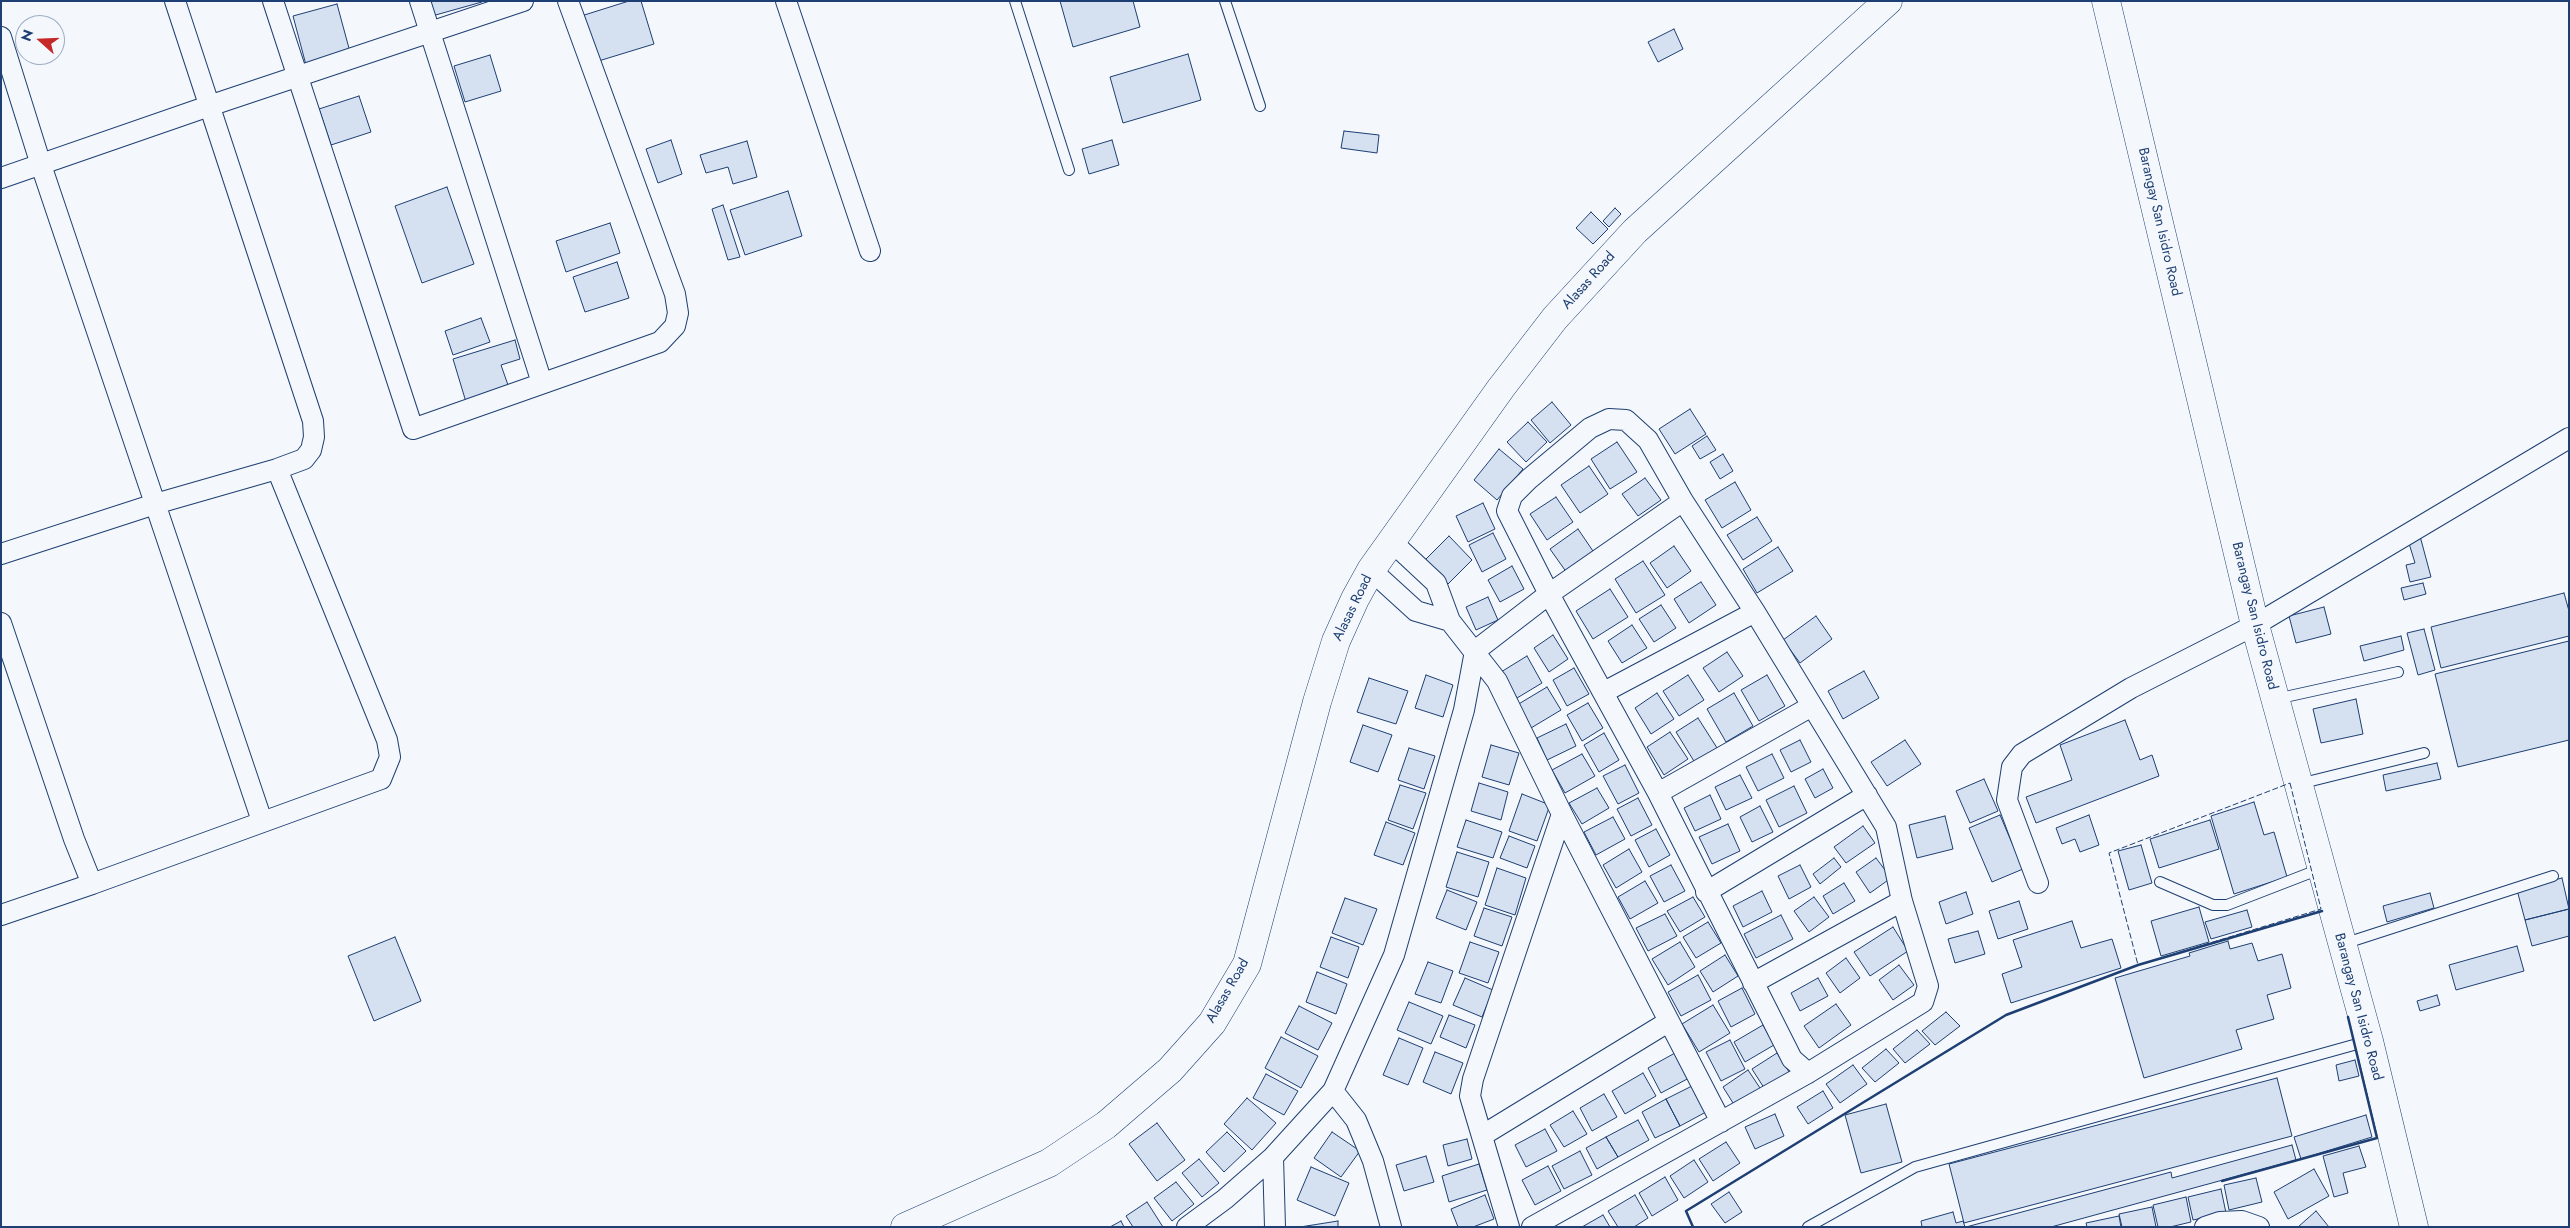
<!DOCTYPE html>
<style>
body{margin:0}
#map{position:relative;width:2570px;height:1228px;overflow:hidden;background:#f4f7fb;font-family:Jost,sans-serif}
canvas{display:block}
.frame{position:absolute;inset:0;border:2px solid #1d3f73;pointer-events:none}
.north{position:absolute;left:15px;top:15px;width:50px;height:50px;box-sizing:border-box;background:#f4f7fb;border:1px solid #9eadc5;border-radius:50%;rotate:290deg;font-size:14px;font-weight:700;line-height:20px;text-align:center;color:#1d3f73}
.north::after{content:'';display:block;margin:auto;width:18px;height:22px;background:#c62828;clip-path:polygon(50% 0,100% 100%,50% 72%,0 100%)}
</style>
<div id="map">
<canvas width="2570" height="1228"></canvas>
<div class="frame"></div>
<div class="north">N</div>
</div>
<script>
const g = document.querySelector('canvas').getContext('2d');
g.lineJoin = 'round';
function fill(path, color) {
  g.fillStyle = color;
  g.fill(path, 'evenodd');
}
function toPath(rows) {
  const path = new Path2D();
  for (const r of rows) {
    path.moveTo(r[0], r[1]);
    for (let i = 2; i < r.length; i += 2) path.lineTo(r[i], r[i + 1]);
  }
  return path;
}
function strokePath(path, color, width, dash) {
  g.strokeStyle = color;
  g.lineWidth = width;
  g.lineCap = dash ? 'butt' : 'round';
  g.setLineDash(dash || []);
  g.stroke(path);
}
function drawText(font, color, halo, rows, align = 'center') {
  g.font = font + ' Jost,sans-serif';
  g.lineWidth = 4;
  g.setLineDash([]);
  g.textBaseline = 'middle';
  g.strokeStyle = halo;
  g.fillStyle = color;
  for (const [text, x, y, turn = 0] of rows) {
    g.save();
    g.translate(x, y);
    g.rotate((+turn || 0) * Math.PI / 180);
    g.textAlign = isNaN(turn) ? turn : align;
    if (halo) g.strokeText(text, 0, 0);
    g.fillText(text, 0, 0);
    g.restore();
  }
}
const building = toPath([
 [428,1,482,1,482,2,432,16,428,1],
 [629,1,641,1,654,44,592,63,578,17,629,1],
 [1060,1,1133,1,1140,27,1073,47,1060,1],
 [337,4,350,52,306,65,293,16,337,4],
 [1674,29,1683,49,1658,62,1648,42,1674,29],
 [1188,54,1201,100,1123,123,1110,77,1188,54],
 [490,55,501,91,465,102,454,66,490,55],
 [359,96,371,132,331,145,319,109,359,96],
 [1344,131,1379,135,1377,153,1341,148,1344,131],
 [671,140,682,174,658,183,646,149,671,140],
 [1112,140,1119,165,1089,174,1082,149,1112,140],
 [747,141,757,177,733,184,728,167,706,173,700,155,747,141],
 [447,187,474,264,422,283,395,206,447,187],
 [788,191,802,236,745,255,730,210,788,191],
 [723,205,740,257,728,260,712,209,723,205],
 [1615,208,1621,214,1609,227,1603,221,1615,208],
 [1591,212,1608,229,1593,244,1576,228,1591,212],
 [610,223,620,253,566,272,556,241,610,223],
 [617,262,629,298,585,312,573,277,617,262],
 [481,318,490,342,453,355,445,331,481,318],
 [515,340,520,359,501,365,509,388,466,402,453,359,515,340],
 [1552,402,1571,425,1550,443,1531,420,1552,402],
 [1690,409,1706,434,1675,454,1659,429,1690,409],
 [1528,422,1547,442,1526,462,1507,442,1528,422],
 [1707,436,1716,450,1700,459,1692,446,1707,436],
 [1617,442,1637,472,1610,489,1591,459,1617,442],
 [1499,449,1523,469,1497,500,1474,480,1499,449],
 [1723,454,1733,471,1720,479,1710,462,1723,454],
 [1589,466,1608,494,1580,513,1561,485,1589,466],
 [1645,478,1661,500,1638,516,1622,494,1645,478],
 [1735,482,1751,510,1722,528,1705,500,1735,482],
 [1556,497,1573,522,1547,540,1530,514,1556,497],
 [1483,503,1495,529,1468,542,1456,516,1483,503],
 [1757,517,1772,541,1743,560,1727,535,1757,517],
 [1578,529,1595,554,1567,573,1550,549,1578,529],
 [1493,533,1506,559,1482,572,1469,545,1493,533],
 [1449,536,1472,560,1448,584,1425,560,1449,536],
 [2420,536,2431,577,2410,582,2406,565,2415,563,2408,540,2420,536],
 [1674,546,1691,571,1667,588,1650,563,1674,546],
 [1778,547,1793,571,1757,593,1743,569,1778,547],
 [1643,561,1665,595,1636,613,1615,579,1643,561],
 [1512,566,1524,589,1500,602,1488,580,1512,566],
 [1701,582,1716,605,1689,623,1674,599,1701,582],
 [2423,583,2426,594,2404,600,2401,588,2423,583],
 [1610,589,1628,617,1593,639,1576,611,1610,589],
 [2564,593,2569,611,2569,636,2441,668,2431,627,2564,593],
 [1488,597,1498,620,1476,630,1466,607,1488,597],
 [1661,605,1676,628,1654,642,1639,619,1661,605],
 [2324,607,2331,634,2296,643,2289,616,2324,607],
 [1816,616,1832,639,1800,663,1783,640,1816,616],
 [1632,625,1647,648,1622,663,1608,641,1632,625],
 [2424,629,2435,670,2418,675,2407,633,2424,629],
 [1553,635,1568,659,1549,672,1534,648,1553,635],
 [2401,636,2404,650,2364,661,2360,646,2401,636],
 [2569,641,2569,740,2458,767,2435,674,2569,641],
 [1727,652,1743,676,1719,692,1703,668,1727,652],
 [1527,656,1542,683,1517,698,1501,672,1527,656],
 [1574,668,1589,694,1567,706,1553,680,1574,668],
 [1864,671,1879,698,1843,719,1828,691,1864,671],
 [1426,675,1453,685,1443,717,1415,708,1426,675],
 [1688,675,1704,700,1679,716,1663,691,1688,675],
 [1767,675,1785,706,1759,721,1741,690,1767,675],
 [1369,678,1408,691,1396,724,1357,712,1369,678],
 [1547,687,1561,710,1531,728,1517,705,1547,687],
 [1657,693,1674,719,1651,734,1635,708,1657,693],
 [1734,693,1753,726,1726,742,1707,709,1734,693],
 [2356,699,2363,734,2321,743,2313,709,2356,699],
 [1588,703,1603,728,1582,741,1567,715,1588,703],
 [1698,718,1719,751,1697,766,1676,732,1698,718],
 [2125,720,2140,760,2152,755,2159,776,2036,823,2026,797,2072,780,2060,745,2125,720],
 [1566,724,1576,746,1547,760,1537,738,1566,724],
 [1363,725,1392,735,1378,772,1350,762,1363,725],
 [1670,732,1688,759,1664,775,1647,747,1670,732],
 [1604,733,1619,760,1599,772,1584,745,1604,733],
 [1800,740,1811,762,1791,772,1780,750,1800,740],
 [1905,740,1921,764,1887,786,1871,762,1905,740],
 [1491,745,1519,753,1509,785,1482,777,1491,745],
 [1409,748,1435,756,1424,789,1398,780,1409,748],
 [1582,754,1595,776,1565,793,1552,770,1582,754],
 [1772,754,1784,778,1758,791,1746,767,1772,754],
 [2437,763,2441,779,2386,791,2383,775,2437,763],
 [1625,765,1639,793,1618,804,1603,776,1625,765],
 [1823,769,1833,788,1815,798,1805,779,1823,769],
 [1740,775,1752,798,1726,810,1715,787,1740,775],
 [1984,779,1998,811,1970,823,1956,791,1984,779],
 [1479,783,1508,792,1501,820,1471,811,1479,783],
 [1400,785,1426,793,1413,829,1388,820,1400,785],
 [1794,786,1807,813,1779,827,1766,800,1794,786],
 [1597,788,1609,808,1582,824,1569,803,1597,788],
 [1522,794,1550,805,1537,841,1509,831,1522,794],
 [1710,795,1721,819,1695,831,1684,808,1710,795],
 [1638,798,1652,825,1631,836,1617,809,1638,798],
 [2254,802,2264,835,2274,832,2287,877,2234,894,2211,816,2254,802],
 [1760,806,1773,832,1752,842,1740,817,1760,806],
 [2000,815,2023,869,1992,882,1969,828,2000,815],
 [2089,815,2099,845,2080,852,2075,839,2062,844,2056,828,2089,815],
 [1945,816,1953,849,1917,858,1909,825,1945,816],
 [1613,817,1625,839,1596,855,1584,832,1613,817],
 [1466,820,1502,832,1493,858,1457,847,1466,820],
 [2210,820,2219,849,2159,868,2150,839,2210,820],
 [1386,822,1415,833,1403,865,1374,855,1386,822],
 [1728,824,1740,851,1712,864,1699,837,1728,824],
 [1863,826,1875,843,1846,863,1834,847,1863,826],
 [1656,829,1670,855,1649,867,1635,840,1656,829],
 [1509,836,1535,846,1527,868,1500,858,1509,836],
 [2141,845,2152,883,2129,890,2118,851,2141,845],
 [1629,849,1642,872,1616,888,1603,865,1629,849],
 [1457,852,1489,862,1478,897,1446,887,1457,852],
 [1834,858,1841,867,1820,884,1813,874,1834,858],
 [1876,858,1891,878,1870,893,1856,872,1876,858],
 [1671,865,1685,891,1664,902,1650,876,1671,865],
 [1800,865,1811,887,1789,899,1778,876,1800,865],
 [1497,868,1526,878,1515,915,1485,905,1497,868],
 [2562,878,2569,909,2525,920,2517,890,2562,878],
 [1645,881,1658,903,1630,919,1618,897,1645,881],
 [1844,883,1855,901,1833,914,1823,896,1844,883],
 [1447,890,1477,902,1466,930,1436,918,1447,890],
 [1762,891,1772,912,1743,927,1733,906,1762,891],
 [1966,892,1973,914,1946,924,1939,902,1966,892],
 [2430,893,2434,908,2387,922,2383,906,2430,893],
 [1693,897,1705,917,1680,932,1667,911,1693,897],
 [1814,897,1829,917,1809,932,1794,911,1814,897],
 [1345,898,1377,909,1363,945,1332,933,1345,898],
 [2019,901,2028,929,1998,939,1989,911,2019,901],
 [2199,907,2209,942,2161,956,2151,921,2199,907],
 [1484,908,1512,917,1502,946,1474,936,1484,908],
 [2569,909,2569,936,2532,946,2525,920,2569,909],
 [2247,910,2252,927,2211,939,2205,922,2247,910],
 [1665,914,1677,936,1648,951,1636,928,1665,914],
 [1781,915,1793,939,1756,958,1744,934,1781,915],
 [2072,921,2081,948,2112,939,2121,968,2011,1003,2002,974,2022,967,2013,940,2072,921],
 [1708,922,1721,943,1696,958,1683,937,1708,922],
 [1893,927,1908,951,1870,976,1854,952,1893,927],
 [1978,931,1985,954,1955,963,1948,939,1978,931],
 [395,937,421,1001,374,1021,348,956,395,937],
 [1331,937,1359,947,1348,978,1320,967,1331,937],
 [2228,941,2230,949,2252,943,2258,961,2282,954,2291,988,2267,995,2274,1019,2236,1030,2242,1049,2144,1078,2115,978,2190,956,2189,953,2228,941],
 [1470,942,1499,952,1488,983,1459,973,1470,942],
 [1680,942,1695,967,1668,985,1652,959,1680,942],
 [2517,946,2524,971,2456,990,2449,965,2517,946],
 [1725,955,1738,976,1713,992,1700,971,1725,955],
 [1846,958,1860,978,1840,993,1826,973,1846,958],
 [1428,962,1453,971,1441,1003,1415,994,1428,962],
 [1899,965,1914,985,1893,1000,1879,980,1899,965],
 [1317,972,1347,984,1336,1014,1306,1002,1317,972],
 [1698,975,1711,1000,1681,1016,1668,992,1698,975],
 [1465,978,1493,990,1482,1017,1453,1005,1465,978],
 [1818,978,1828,996,1800,1011,1791,993,1818,978],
 [1742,988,1755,1014,1731,1027,1718,1001,1742,988],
 [2437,995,2440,1005,2420,1011,2417,1001,2437,995],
 [1409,1002,1443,1016,1431,1044,1397,1030,1409,1002],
 [1836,1004,1851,1025,1819,1048,1804,1026,1836,1004],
 [1713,1005,1730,1033,1699,1052,1682,1024,1713,1005],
 [1299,1006,1332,1023,1318,1050,1285,1033,1299,1006],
 [1946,1012,1960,1026,1935,1045,1922,1031,1946,1012],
 [1449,1015,1475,1025,1466,1048,1440,1037,1449,1015],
 [1763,1025,1774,1045,1745,1062,1734,1042,1763,1025],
 [1917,1030,1930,1044,1905,1063,1893,1049,1917,1030],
 [1281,1037,1318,1056,1301,1088,1265,1068,1281,1037],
 [1399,1038,1423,1048,1408,1085,1383,1075,1399,1038],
 [1730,1040,1745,1069,1721,1081,1706,1052,1730,1040],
 [1886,1049,1899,1063,1875,1082,1862,1068,1886,1049],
 [1435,1052,1463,1063,1451,1094,1423,1082,1435,1052],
 [1675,1053,1689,1078,1661,1093,1648,1068,1675,1053],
 [1777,1053,1791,1075,1766,1091,1752,1069,1777,1053],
 [2355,1060,2359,1076,2339,1081,2336,1065,2355,1060],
 [1853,1065,1867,1084,1840,1103,1826,1084,1853,1065],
 [1748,1070,1764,1094,1738,1111,1723,1087,1748,1070],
 [1643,1073,1656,1096,1625,1114,1612,1091,1643,1073],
 [1266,1074,1298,1091,1284,1115,1253,1098,1266,1074],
 [2277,1078,2292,1136,1964,1223,1949,1164,2277,1078],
 [1692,1086,1706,1112,1680,1126,1666,1099,1692,1086],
 [1823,1091,1833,1108,1808,1124,1797,1107,1823,1091],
 [1604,1094,1617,1117,1592,1131,1580,1108,1604,1094],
 [1247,1098,1276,1123,1252,1150,1224,1124,1247,1098],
 [1666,1099,1680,1126,1655,1138,1642,1112,1666,1099],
 [1886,1104,1902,1162,1861,1173,1845,1115,1886,1104],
 [1573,1111,1587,1134,1564,1147,1550,1125,1573,1111],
 [1775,1114,1784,1136,1755,1149,1745,1127,1775,1114],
 [2366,1115,2372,1137,2301,1159,2294,1137,2366,1115],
 [1638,1120,1649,1140,1618,1157,1606,1137,1638,1120],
 [1157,1123,1185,1160,1157,1181,1129,1144,1157,1123],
 [1545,1129,1557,1151,1526,1167,1515,1145,1545,1129],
 [1227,1132,1246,1151,1224,1172,1206,1152,1227,1132],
 [1332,1132,1360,1151,1341,1177,1314,1158,1332,1132],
 [1606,1137,1618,1157,1597,1169,1586,1148,1606,1137],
 [1467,1139,1472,1159,1448,1166,1443,1145,1467,1139],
 [1726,1142,1740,1163,1713,1181,1699,1159,1726,1142],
 [2292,1145,2296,1160,2051,1227,1966,1227,2171,1172,2172,1178,2292,1145],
 [2359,1146,2366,1167,2343,1173,2348,1193,2334,1197,2323,1156,2359,1146],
 [1580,1151,1592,1175,1564,1189,1552,1166,1580,1151],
 [1426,1156,1434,1182,1404,1191,1396,1165,1426,1156],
 [1199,1159,1219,1183,1202,1197,1182,1173,1199,1159],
 [1694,1160,1708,1182,1684,1198,1670,1176,1694,1160],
 [1479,1164,1487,1190,1449,1202,1442,1176,1479,1164],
 [1548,1166,1561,1191,1535,1205,1522,1180,1548,1166],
 [1311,1167,1349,1183,1335,1216,1297,1200,1311,1167],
 [2314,1169,2329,1196,2288,1219,2274,1192,2314,1169],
 [1665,1177,1678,1200,1652,1216,1639,1193,1665,1177],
 [2256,1178,2262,1202,2229,1210,2224,1185,2256,1178],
 [1176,1182,1194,1204,1172,1221,1154,1198,1176,1182],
 [2221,1189,2226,1213,2193,1220,2188,1197,2221,1189],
 [1729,1192,1742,1212,1725,1223,1711,1204,1729,1192],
 [1485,1195,1494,1219,1473,1227,1458,1227,1451,1209,1485,1195],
 [1635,1195,1648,1218,1634,1227,1618,1227,1608,1211,1635,1195],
 [2186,1197,2191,1222,2170,1227,2158,1227,2153,1205,2186,1197],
 [1147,1202,1163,1227,1133,1227,1126,1216,1147,1202],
 [2152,1207,2156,1227,2122,1227,2119,1214,2152,1207],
 [2316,1211,2329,1227,2298,1227,2316,1211],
 [1953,1212,1956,1223,1963,1221,1965,1227,1922,1227,1921,1221,1953,1212],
 [1603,1215,1610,1227,1582,1227,1603,1215],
 [2119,1216,2121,1227,2087,1227,2086,1223,2119,1216],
 [1121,1221,1124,1227,1110,1227,1121,1221],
 [1338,1221,1338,1227,1300,1227,1338,1221]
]);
fill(building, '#d5e0f0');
strokePath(building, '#1d3f73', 1);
const lane = toPath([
 [1015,1,1069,170],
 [1225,1,1260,106],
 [2276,699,2398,672],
 [2299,784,2424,753],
 [2160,882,2213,905,2227,905,2320,869],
 [2343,944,2553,876],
 [1808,1227,1915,1167,2368,1041]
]);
const street = toPath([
 [273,1,413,429,660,342,675,326,678,313,675,294,568,1],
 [420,1,542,383],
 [786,1,870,251],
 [1,37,41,165,262,821],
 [1,178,209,106,523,1],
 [1391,541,1436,583,1450,621,1497,681,1562,814,1721,1122],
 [1,554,155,504,277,469,304,459,311,450,314,437,313,421,175,1],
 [1371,570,1416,611,1450,621],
 [1,623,74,839,92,884,381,779,390,757,387,740,277,469],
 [1604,692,1755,612],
 [1658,793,1812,706],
 [2038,883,2007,800,2012,767,2022,754,2131,688,2255,625,2569,438],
 [1706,892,1867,795],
 [1,915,92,884],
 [1753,983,1902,901],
 [1333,1091,1356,1120,1373,1161,1391,1227],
 [1483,1135,1668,1022],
 [1187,1227,1225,1199,1273,1157],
 [1275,1227,1273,1157,1333,1091,1394,955,1464,710,1475,651,1549,594,1683,501],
 [1509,1227,1470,1096,1473,1079,1562,814],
 [1532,1227,1808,1073,1923,1002,1928,986,1902,901,1886,827,1755,612,1683,501,1648,440,1626,420,1609,419,1590,428,1529,479,1512,496,1507,511,1549,594,1658,793,1792,1059,1808,1073],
 [2205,1227,2220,1222,2242,1221,2259,1227]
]);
const secondary = toPath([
 [2106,1,2255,625,2369,1041,2414,1227],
 [905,1227,1049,1163,1106,1125,1170,1070,1212,1023,1247,964,1317,702,1336,641,1355,599,1371,570,1501,388,1555,318,1635,231,1888,1]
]);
strokePath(lane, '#1d3f73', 12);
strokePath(street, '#1d3f73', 22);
strokePath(secondary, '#1d3f73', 29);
strokePath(lane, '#f4f7fb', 10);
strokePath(street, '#f4f7fb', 20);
strokePath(secondary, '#f4f7fb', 28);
strokePath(toPath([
 [2290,783,2321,909,2138,965,2109,853,2290,783]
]), '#1d3f73', 1, [6, 2.5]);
strokePath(toPath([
 [2222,1181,2377,1138,2348,1017],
 [1693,1227,1686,1211,2006,1015,2138,965,2322,911]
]), '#1d3f73', 2.5);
drawText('14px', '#1d3f73', '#f4f7fb', [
 ["Barangay San Isidro Road",2159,222,77],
 ["Alasas Road",1589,281,-48],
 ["Alasas Road",1353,608,-64],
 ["Barangay San Isidro Road",2254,616,76],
 ["Alasas Road",1228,991,-60],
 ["Barangay San Isidro Road",2358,1007,75]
]);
</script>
